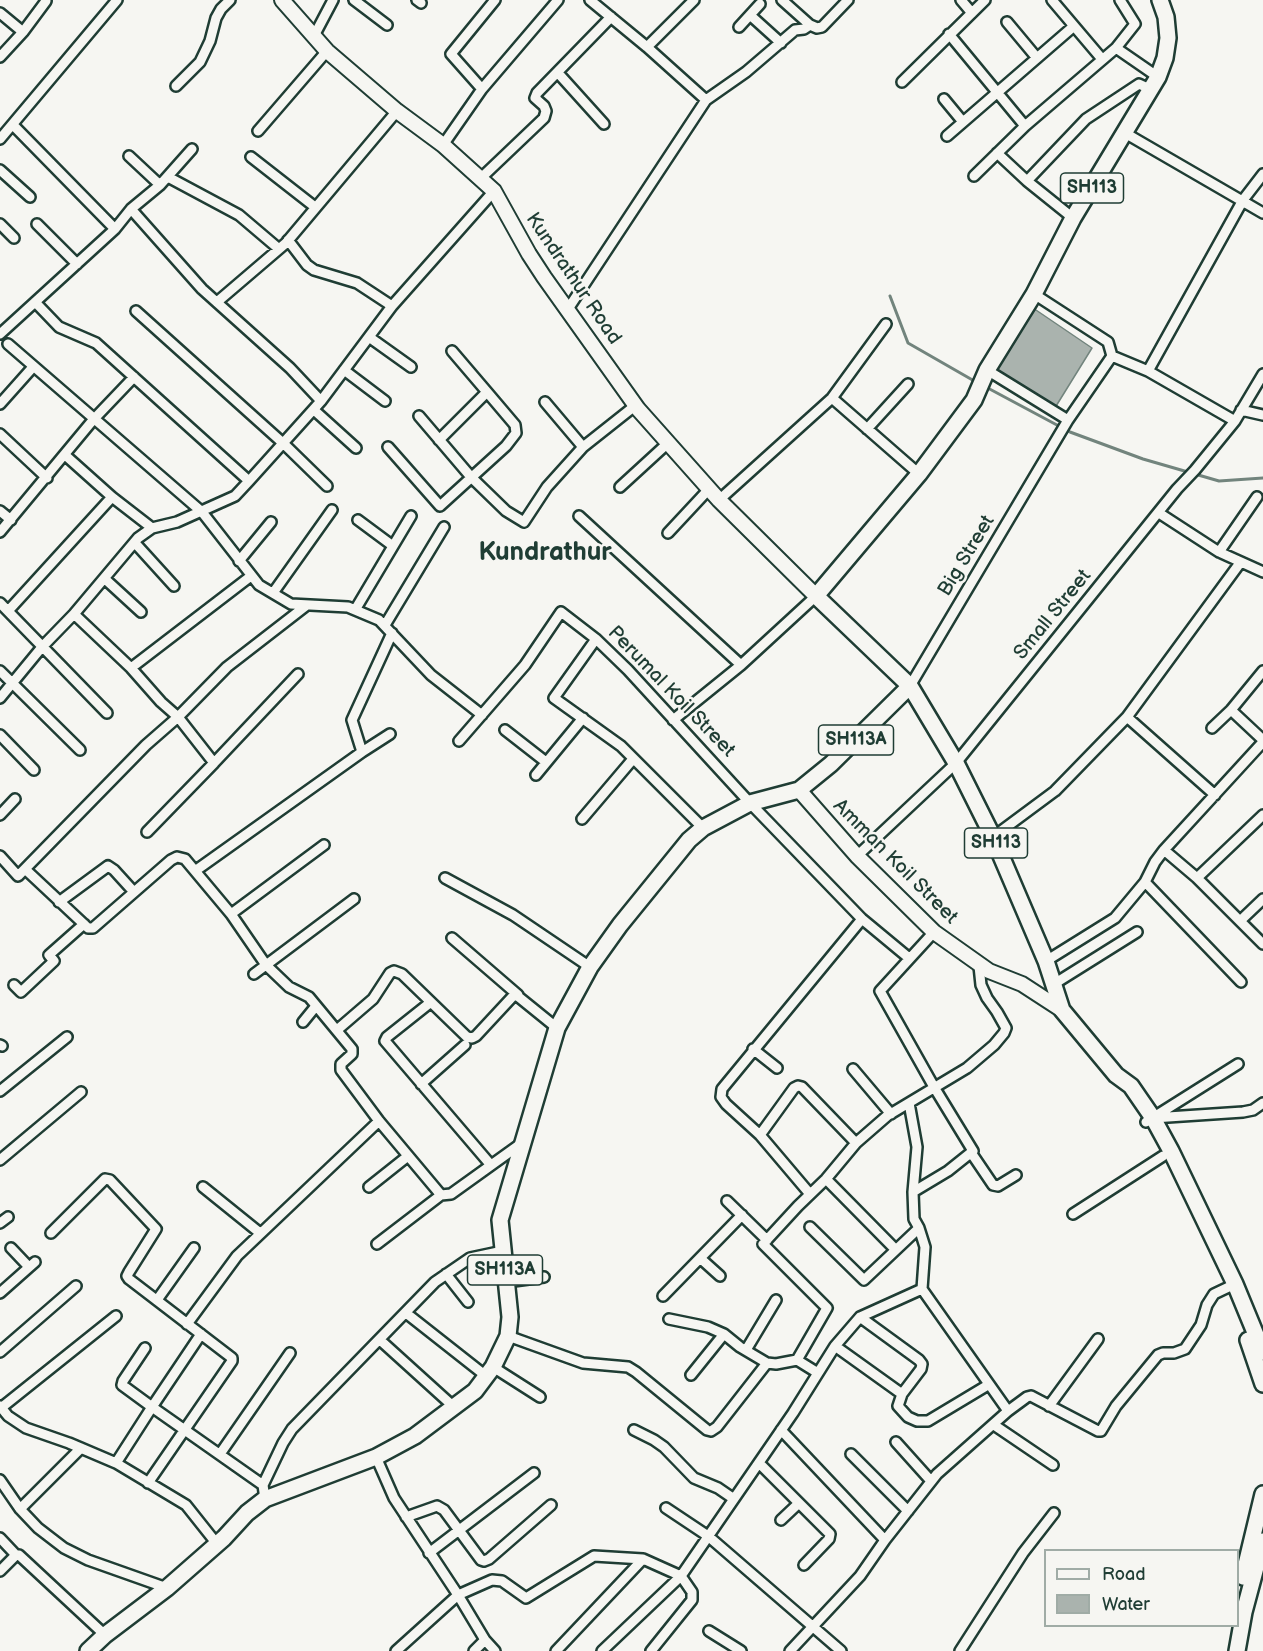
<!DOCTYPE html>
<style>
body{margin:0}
#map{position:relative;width:1263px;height:1651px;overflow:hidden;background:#f6f6f2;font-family:"Balsamiq Sans",sans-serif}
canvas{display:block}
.legend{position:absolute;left:1044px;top:1549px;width:195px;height:78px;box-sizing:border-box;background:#f6f6f2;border:2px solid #a0aca6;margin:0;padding:8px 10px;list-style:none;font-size:18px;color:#1f3d34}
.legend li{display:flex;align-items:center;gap:12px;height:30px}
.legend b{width:30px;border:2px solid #a0aca6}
</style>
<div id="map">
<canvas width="1263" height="1651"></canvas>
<ul class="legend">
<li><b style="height:8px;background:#f6f6f2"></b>Road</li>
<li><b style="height:16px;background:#aab3ae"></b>Water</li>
</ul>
</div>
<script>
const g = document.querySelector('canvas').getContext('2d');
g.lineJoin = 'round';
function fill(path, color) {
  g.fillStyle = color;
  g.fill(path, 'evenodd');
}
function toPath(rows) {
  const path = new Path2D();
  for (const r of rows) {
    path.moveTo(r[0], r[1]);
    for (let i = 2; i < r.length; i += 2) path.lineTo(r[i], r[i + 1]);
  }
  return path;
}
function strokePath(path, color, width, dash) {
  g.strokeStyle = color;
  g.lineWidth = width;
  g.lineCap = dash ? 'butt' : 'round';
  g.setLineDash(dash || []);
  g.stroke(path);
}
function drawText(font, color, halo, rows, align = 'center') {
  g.font = font + ' "Balsamiq Sans",sans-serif';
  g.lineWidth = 5;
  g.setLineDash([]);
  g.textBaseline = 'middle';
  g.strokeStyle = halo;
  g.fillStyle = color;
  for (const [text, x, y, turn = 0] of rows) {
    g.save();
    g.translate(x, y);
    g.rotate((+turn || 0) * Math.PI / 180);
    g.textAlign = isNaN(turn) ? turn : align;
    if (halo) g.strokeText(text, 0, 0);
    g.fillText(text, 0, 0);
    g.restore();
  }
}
const water = toPath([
 [1033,308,1092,348,1053,411,993,371,1033,308]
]);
fill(water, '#aab3ae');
strokePath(water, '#72847d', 1.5);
strokePath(toPath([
 [890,296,908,343,976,382],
 [984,386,1070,432,1143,459,1219,481,1263,478]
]), '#72847d', 3);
const street = toPath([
 [354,0,387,25],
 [417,0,421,3],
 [590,0,647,47,706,100],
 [782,0,810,25],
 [961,0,972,13],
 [1052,0,1102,59],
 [0,13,23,32],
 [750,15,781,43],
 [1007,22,1037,58],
 [739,27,760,4],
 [949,34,1025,126],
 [314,36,333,0],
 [647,47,694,0],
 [1116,48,1158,77],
 [0,57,23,32,46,1],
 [558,73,604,124],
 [902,82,985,0],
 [176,86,200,62,210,41,216,18,221,9,230,0],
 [482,89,451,54,495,0],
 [944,99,963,122],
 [13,125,115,229],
 [258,131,327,51],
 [1125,133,1263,213],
 [947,136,1074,26],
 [0,139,117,0],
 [443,145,482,89,558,0],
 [997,153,1027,181,1073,218],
 [129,156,160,185],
 [251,157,315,207],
 [0,170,30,197],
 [974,176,1025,126,1116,48,1135,24,1120,0],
 [168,177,239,215,279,249],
 [480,179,544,118,546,111,544,106,535,98,537,93,611,17],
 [1027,181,1086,119,1139,84,1152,90],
 [131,209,202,289,290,368,321,401],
 [0,224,14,238],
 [37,224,77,264],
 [288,240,307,265,314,270,357,283,392,306],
 [1034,294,1108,342,1112,356,1148,371,1235,421],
 [35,302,59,327,96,343,249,481],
 [217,302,286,243,397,111],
 [568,309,706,100,746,72,795,30,804,29,810,25,817,28,822,27,848,0],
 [136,311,284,444,327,486],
 [0,334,115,229,131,209,160,185,192,149],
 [369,337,411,367],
 [8,344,202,512,259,585,291,604,348,607,379,620,431,675,482,715],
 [452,351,487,392],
 [344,370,385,401],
 [987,370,1068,420],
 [1148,371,1243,200,1263,174],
 [832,398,919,474],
 [545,402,583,447],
 [0,404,33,367],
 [314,410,356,448],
 [1241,410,1263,415],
 [419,416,471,477,506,511,524,522,547,487,583,447,636,405],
 [867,429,908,384],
 [0,434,47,478],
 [388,447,440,506,506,446,516,433,515,425,487,392,439,440],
 [65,455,112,497,152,528],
 [620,487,668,443],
 [719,500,832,398,886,324],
 [0,511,11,520],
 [1159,513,1219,552,1263,572],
 [579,516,741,665],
 [358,520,393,546],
 [0,532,93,420,134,377],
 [668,533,709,489],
 [135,543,174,586],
 [1219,552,1257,497],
 [239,561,271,522],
 [105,579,141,612],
 [273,593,332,510],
 [0,603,107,713],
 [355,610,411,516],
 [8,611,112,497],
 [74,614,131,668,161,702,178,717,214,763,298,674],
 [385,625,444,527],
 [596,639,554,698,621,746,703,828],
 [131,668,251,576],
 [0,671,80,750],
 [910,686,1068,420,1112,356],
 [0,698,42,647,74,614,138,538,152,528,177,522,235,496,249,481,321,401,392,306,494,191],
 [1231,710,1263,740],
 [1127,717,1215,795],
 [673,720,741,665,816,596],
 [1212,728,1231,710,1263,671],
 [505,730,546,762],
 [0,735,34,770],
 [459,741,525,665,561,612,596,639,628,670,750,803,862,919,909,958],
 [362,752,390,734],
 [536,775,583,718],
 [0,815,15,799],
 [582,819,633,759],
 [147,832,214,763],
 [993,837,1055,791,1127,717,1240,563],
 [1164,850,1197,878,1263,944],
 [0,856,18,876,146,745,178,717,227,667,307,605],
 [857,856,956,763,1177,489,1195,470,1235,421,1263,374],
 [25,869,88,928,93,928,171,860,177,857,185,859,231,914,266,965,289,987,309,997,352,1049,352,1054,341,1064,341,1070,379,1121,441,1195,451,1194,522,1143],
 [195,871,362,752,352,720,392,633],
 [445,878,513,915,590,967],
 [1197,878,1263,815],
 [1145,882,1241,982],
 [59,902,108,866,114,870,134,892],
 [231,914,324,845],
 [1240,921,1263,899],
 [452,938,518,995],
 [1046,961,1115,918,1145,882,1155,862,1164,850,1263,742],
 [254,974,354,899],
 [1054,984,1137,932],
 [14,985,21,992,54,961,49,955,84,924],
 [431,1002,387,1037,385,1041,490,1164],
 [303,1022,316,1006],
 [337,1030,373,999,390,973,394,971,402,974,467,1037,472,1038,476,1036,515,994,557,1028],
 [0,1045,2,1046],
 [753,1049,777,1068],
 [853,1069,891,1114],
 [421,1084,465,1045],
 [0,1091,67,1037],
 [909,1103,917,1147,913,1192,914,1219,919,1228,925,1247,922,1289,1008,1411],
 [1153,1118,1243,1112,1253,1110,1263,1103],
 [1146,1122,1238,1064],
 [760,1135,794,1088,798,1086,802,1087,856,1143],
 [972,1154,993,1185,998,1186,1016,1175],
 [0,1160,81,1092],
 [826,1179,895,1249],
 [203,1187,260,1233],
 [369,1187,408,1156],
 [913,1192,948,1171,973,1151,934,1087,880,991,934,932],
 [810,1194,760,1135,726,1104,721,1097,722,1089,862,919],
 [727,1201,767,1240],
 [1073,1214,1163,1156],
 [0,1223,8,1217],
 [810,1227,864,1280,919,1228],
 [51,1233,105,1179,110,1180,156,1229,129,1272,127,1276,129,1279,232,1358,232,1361,148,1483],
 [377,1244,441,1195],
 [11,1248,29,1267],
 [700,1258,720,1276],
 [446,1274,468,1302],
 [506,1282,544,1277],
 [0,1293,35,1262],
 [663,1296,742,1215],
 [157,1300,194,1248],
 [406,1313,486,1376],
 [860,1317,919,1360,922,1364,921,1369,902,1394,898,1406,908,1417,917,1421,928,1421,988,1385],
 [669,1319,708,1327,724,1334,740,1347,767,1363,776,1364,797,1360,818,1373],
 [187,1324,237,1256,379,1121],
 [508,1336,583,1363,628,1367,636,1372,707,1430,711,1431,717,1427,767,1363],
 [380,1340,454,1407],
 [835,1346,902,1394],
 [145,1348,123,1381,122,1385,152,1407,201,1334],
 [746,1350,776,1300],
 [0,1352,76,1286],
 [797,1360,827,1308,763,1244,798,1206,826,1179,856,1143,887,1116,967,1068,994,1045,1004,1033,1006,1028,997,1012,987,998,981,985,979,966],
 [493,1367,540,1397],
 [691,1375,724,1334],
 [0,1406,8,1416,26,1428,69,1443,116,1463,186,1505,217,1544],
 [1049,1406,1098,1339],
 [1,1408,116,1316],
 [994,1425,1053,1465],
 [634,1430,654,1440,664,1447,694,1478,718,1488,734,1499],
 [781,1430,885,1540],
 [896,1442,931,1481],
 [220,1454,290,1353],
 [851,1454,908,1511],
 [376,1457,394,1498,458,1595,485,1640,495,1651],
 [116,1463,152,1407,263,1485],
 [759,1463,830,1534,829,1539,804,1565],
 [0,1480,20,1509,38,1528,64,1548,88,1560,167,1588],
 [265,1499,263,1485,283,1443,292,1429,435,1282,470,1258,503,1251],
 [666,1508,708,1536,841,1651],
 [20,1509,81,1448],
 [406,1517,437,1506,444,1510,481,1560,484,1561,489,1559,551,1505],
 [781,1520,799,1503],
 [0,1538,16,1555],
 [429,1553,534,1473],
 [0,1571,16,1555,19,1555,105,1635],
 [709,1631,741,1651],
 [396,1651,458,1595,492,1580,502,1581,526,1598,594,1556,643,1559,681,1576,692,1592,692,1600,651,1651],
 [474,1651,485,1640],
 [556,1651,643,1559],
 [602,1651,681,1576,793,1413,835,1346,860,1317,922,1289],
 [790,1651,860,1576,885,1540,937,1474,1008,1411,1027,1397,1031,1396,1098,1431,1101,1431,1116,1406,1158,1355,1163,1353,1174,1353,1185,1349,1201,1325,1207,1305,1214,1294,1235,1284],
 [960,1651,1023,1553,1054,1513]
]);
const secondary = toPath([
 [282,0,327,51,397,111,443,145,494,191,529,254,544,277,638,409,719,500,816,596],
 [799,790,857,856,934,932,989,971,1022,984,1062,1010]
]);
const primary = toPath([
 [1160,0,1166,17,1168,38,1165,58,1158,77,1073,218,1034,294,987,370,974,400,919,474,816,596,910,686,956,763,993,837,1046,961,1062,1010,1116,1075,1131,1086,1153,1118,1171,1151,1235,1284,1263,1352],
 [1248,1340,1263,1384],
 [1243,1577,1263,1494],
 [88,1651,105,1635,167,1588,224,1538,247,1513,265,1499,376,1457,415,1436,475,1391,493,1367,508,1336,510,1317,500,1220,557,1028,590,967,620,925,689,840,703,828,750,803,799,790,831,764,910,686],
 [1237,1651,1244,1612,1263,1541]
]);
strokePath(street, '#1f3d34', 14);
strokePath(secondary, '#1f3d34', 18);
strokePath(primary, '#1f3d34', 20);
strokePath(street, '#f6f6f2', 9);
strokePath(secondary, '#f6f6f2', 14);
strokePath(primary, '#f6f6f2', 15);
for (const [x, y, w] of [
 [1092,188,63],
 [856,740,75],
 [996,843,63],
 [505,1270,75]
]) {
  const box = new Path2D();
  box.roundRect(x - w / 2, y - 15, w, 30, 4.5);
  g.fillStyle = '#f6f6f2';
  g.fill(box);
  strokePath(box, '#1f3d34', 1.5);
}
drawText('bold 18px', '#1f3d34', null, [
 ["SH113",1092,188],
 ["SH113A",856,740],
 ["SH113",996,843],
 ["SH113A",505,1270]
]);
drawText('20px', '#1f3d34', '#f6f6f2', [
 ["Kundrathur Road",573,279,56],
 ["Big Street",967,556,-59],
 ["Small Street",1053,615,-51],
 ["Perumal Koil Street",671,692,46],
 ["Amman Koil Street",895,862,45]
]);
drawText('bold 26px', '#1f3d34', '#f6f6f2', [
 ["Kundrathur",545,553]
]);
</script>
